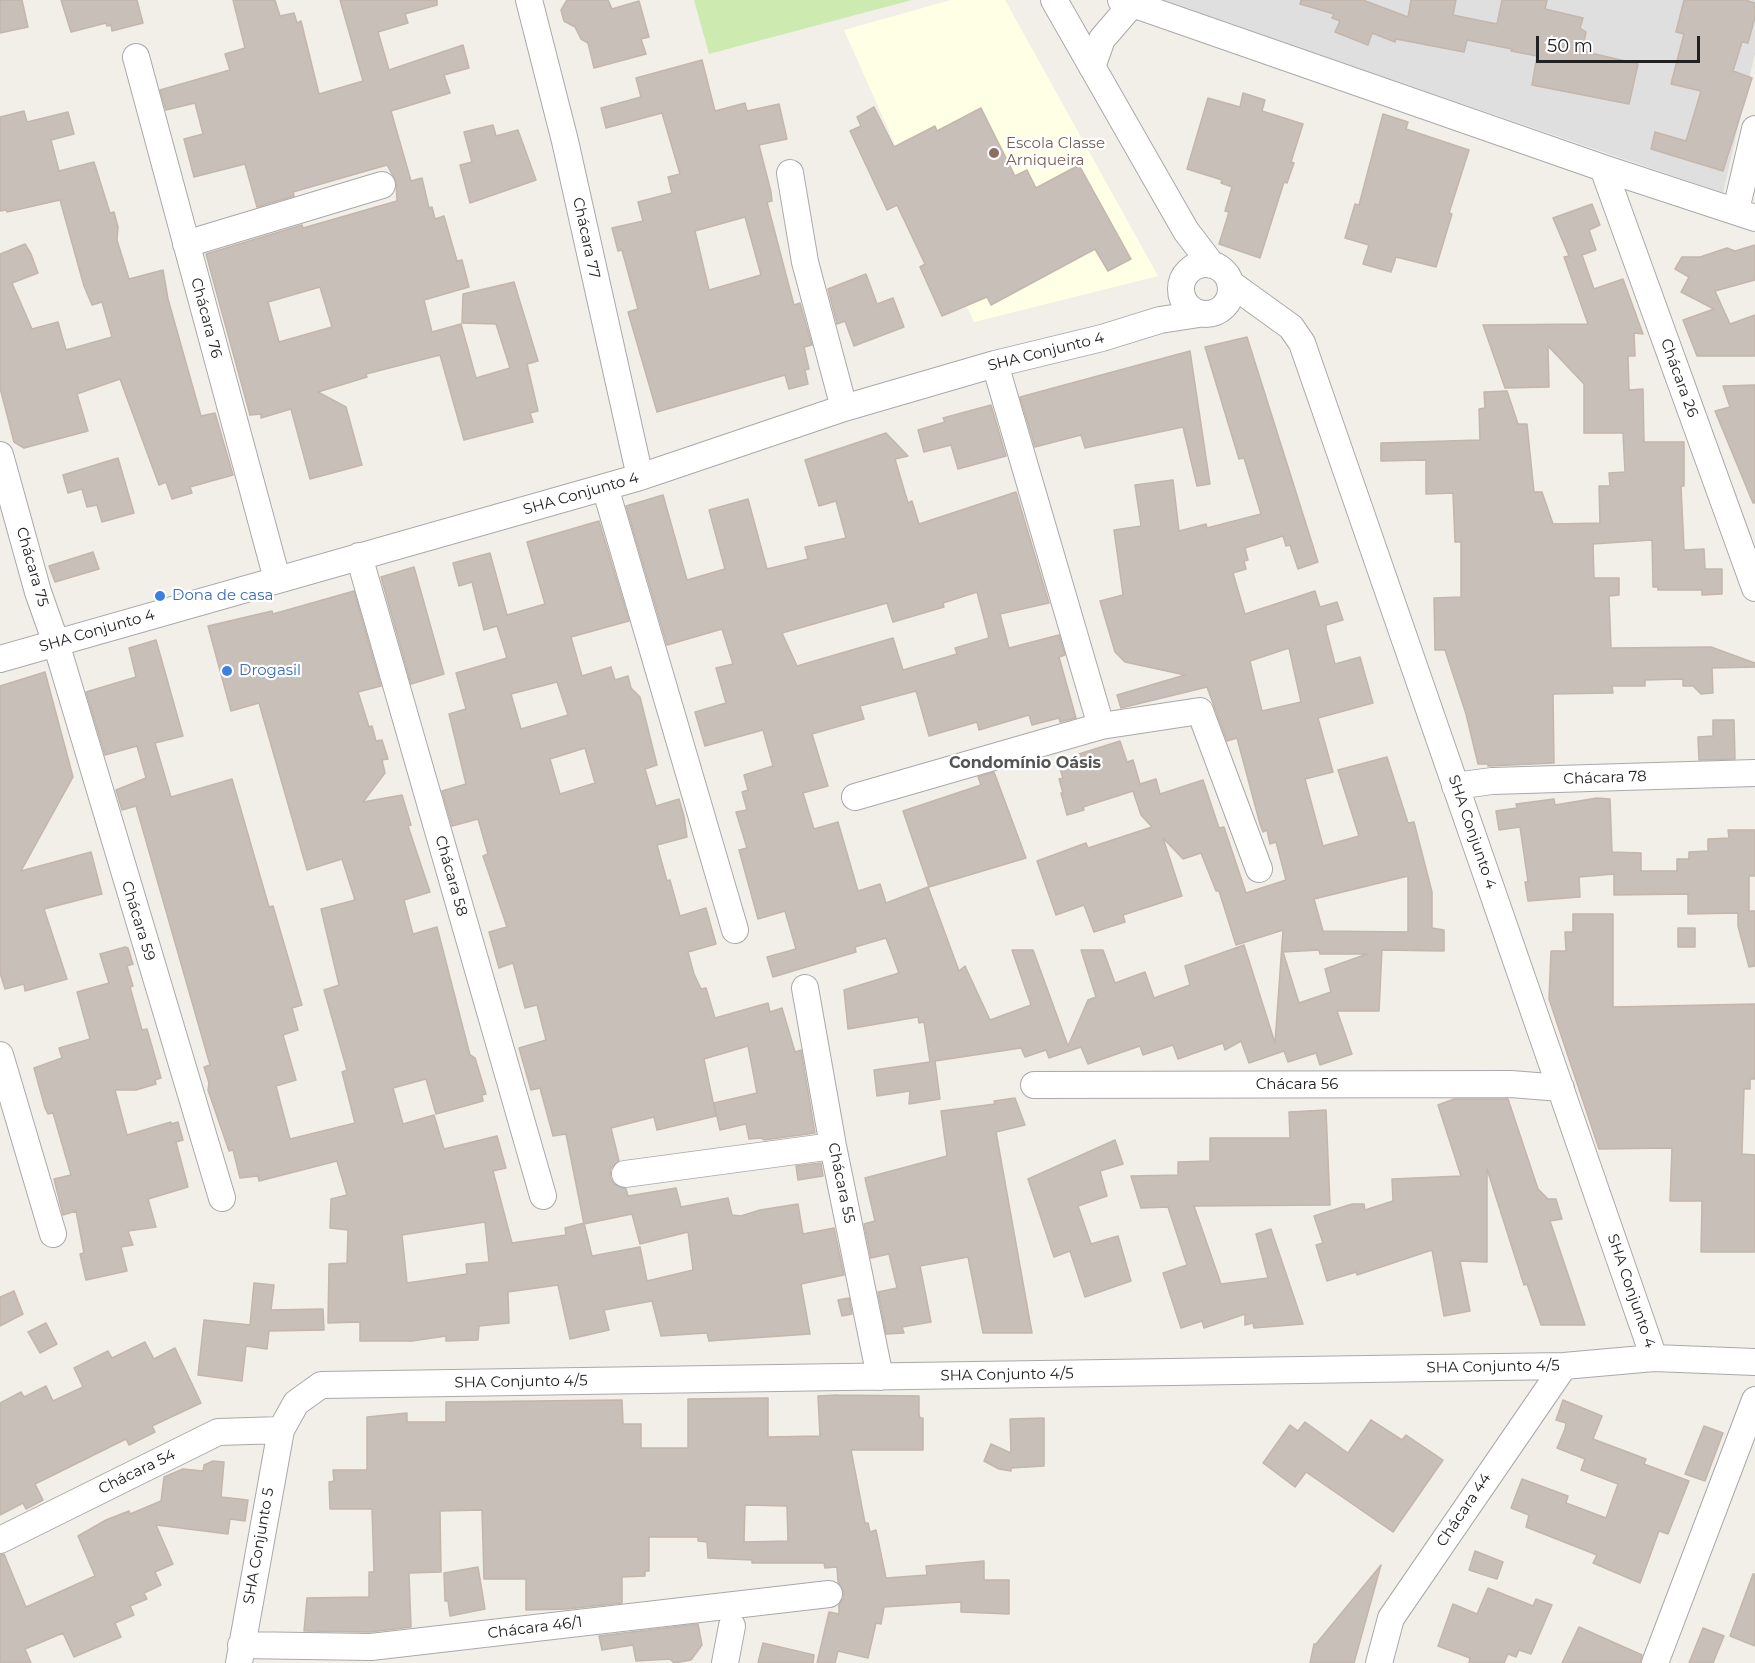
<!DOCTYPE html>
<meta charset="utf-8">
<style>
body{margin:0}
#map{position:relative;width:1755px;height:1663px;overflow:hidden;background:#f2efe9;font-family:Montserrat,sans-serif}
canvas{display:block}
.scale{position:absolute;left:1536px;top:36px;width:164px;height:27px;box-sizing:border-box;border:3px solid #222;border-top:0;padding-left:8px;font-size:18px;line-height:21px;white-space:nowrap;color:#222;-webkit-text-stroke:4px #fff;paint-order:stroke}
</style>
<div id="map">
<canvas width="1755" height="1663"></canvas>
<div class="scale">50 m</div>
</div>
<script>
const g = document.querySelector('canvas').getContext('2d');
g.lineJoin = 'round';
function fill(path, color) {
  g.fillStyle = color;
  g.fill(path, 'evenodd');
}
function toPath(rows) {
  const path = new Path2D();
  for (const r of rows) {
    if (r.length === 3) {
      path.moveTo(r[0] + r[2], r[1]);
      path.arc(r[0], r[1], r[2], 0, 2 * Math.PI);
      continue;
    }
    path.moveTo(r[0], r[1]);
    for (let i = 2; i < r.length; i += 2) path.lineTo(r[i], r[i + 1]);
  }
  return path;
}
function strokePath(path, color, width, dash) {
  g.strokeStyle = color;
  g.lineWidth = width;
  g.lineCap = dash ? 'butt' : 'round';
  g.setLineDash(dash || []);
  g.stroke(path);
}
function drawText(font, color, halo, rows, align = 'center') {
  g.font = font + ' Montserrat,sans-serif';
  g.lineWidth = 4.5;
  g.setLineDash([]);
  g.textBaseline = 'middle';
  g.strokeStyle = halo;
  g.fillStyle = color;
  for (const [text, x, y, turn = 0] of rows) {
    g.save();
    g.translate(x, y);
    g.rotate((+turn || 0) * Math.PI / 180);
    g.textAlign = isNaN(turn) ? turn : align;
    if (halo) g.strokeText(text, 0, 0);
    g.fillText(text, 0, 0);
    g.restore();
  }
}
fill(toPath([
 [1159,0,1755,0,1755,54,1723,193]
]), '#e0dfdf');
fill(toPath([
 [951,0,1005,0,1158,276,974,322,844,30]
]), '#ffffe5');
fill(toPath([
 [694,0,912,0,709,54]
]), '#cdebb0');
const building = toPath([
 [0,0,22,0,28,27,0,33,0,0],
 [61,0,137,0,143,23,112,31,111,25,107,26,106,23,71,32,61,0],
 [233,0,275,0,280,16,294,13,297,23,301,21,319,94,363,81,340,0,437,0,437,5,405,14,408,23,378,32,389,70,463,45,469,68,444,75,450,93,391,111,411,181,422,178,429,208,432,207,435,219,444,216,457,261,462,260,469,287,424,300,432,332,461,324,476,378,510,368,496,324,462,323,463,294,514,282,538,361,527,364,538,411,530,413,533,422,464,440,440,355,366,374,367,377,318,392,346,407,362,465,310,479,291,409,261,418,261,414,250,415,206,254,302,225,303,228,397,201,396,181,387,165,293,192,294,196,257,207,245,164,194,177,184,139,203,134,195,103,166,110,160,90,230,70,225,54,245,48,233,0],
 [320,287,332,327,279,342,268,302,320,287],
 [567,0,608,0,612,9,639,1,649,37,641,39,646,54,594,68,588,43,581,39,575,27,564,21,561,10,567,0],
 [1301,0,1363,0,1408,17,1411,0,1456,0,1453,15,1497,24,1502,0,1547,0,1545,9,1583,18,1580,28,1586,32,1582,51,1638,64,1629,104,1532,85,1537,56,1511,51,1512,49,1467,40,1464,52,1396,39,1395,42,1372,33,1368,45,1335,32,1340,21,1332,18,1334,14,1300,4,1301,0],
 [1684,0,1745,0,1755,3,1755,17,1748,43,1742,42,1733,71,1752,78,1723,171,1651,149,1655,132,1686,141,1701,91,1671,84,1684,34,1676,32,1684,0],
 [702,60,715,111,745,103,747,111,779,104,787,139,759,145,771,192,772,201,767,202,785,271,794,305,800,303,812,345,804,347,809,369,805,370,808,384,789,389,785,375,657,412,628,312,638,309,622,250,618,251,612,228,643,221,638,202,672,193,668,177,680,174,662,113,606,128,601,108,641,97,636,78,702,60],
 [745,217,761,275,709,290,695,231,745,217],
 [1243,93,1265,100,1262,111,1303,124,1291,162,1294,163,1287,183,1284,182,1260,258,1219,244,1229,212,1225,211,1232,187,1221,183,1222,180,1187,169,1208,98,1240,107,1243,93],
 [874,107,894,147,935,126,937,131,981,108,1015,176,1027,170,1036,188,1079,165,1131,259,1108,271,1095,249,991,305,987,297,942,316,920,267,925,264,897,205,887,210,850,131,861,126,857,117,874,107],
 [24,111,27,122,68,112,74,134,51,140,59,171,94,162,110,213,114,212,118,227,117,240,129,279,163,270,168,299,201,416,215,413,233,475,190,487,192,493,172,499,166,482,159,485,120,379,77,394,88,431,24,448,14,442,0,388,0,254,25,244,31,254,38,273,12,283,32,329,58,322,66,350,112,337,102,302,92,305,84,286,60,200,7,212,6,210,0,211,0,117,24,111],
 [1383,114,1408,122,1406,129,1469,150,1449,213,1452,214,1436,267,1396,257,1391,272,1363,264,1369,245,1345,238,1355,204,1359,205,1383,114],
 [493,125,496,136,518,130,536,180,470,203,460,165,472,162,464,132,493,125],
 [1592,204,1600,225,1589,230,1596,250,1582,255,1594,289,1623,279,1643,334,1634,333,1635,356,1628,356,1629,390,1643,389,1644,442,1684,442,1684,486,1681,486,1684,550,1704,549,1705,569,1722,569,1722,594,1702,595,1702,590,1658,590,1658,587,1653,587,1652,540,1593,544,1594,578,1619,578,1619,595,1609,596,1611,648,1711,647,1755,663,1755,667,1712,668,1713,693,1701,694,1693,686,1683,686,1683,679,1645,680,1645,686,1612,686,1613,693,1553,694,1554,763,1488,766,1488,764,1478,764,1466,714,1445,650,1435,650,1434,598,1461,597,1461,542,1455,542,1453,493,1426,494,1426,460,1381,461,1381,443,1480,440,1479,409,1485,408,1484,392,1507,391,1518,424,1527,424,1534,492,1542,492,1553,524,1600,523,1599,486,1610,486,1609,473,1625,472,1623,433,1584,433,1584,384,1548,346,1549,387,1505,388,1483,325,1588,324,1564,257,1569,256,1553,218,1592,204],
 [1755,245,1755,280,1715,291,1730,324,1755,315,1755,356,1697,356,1683,320,1714,309,1681,292,1689,277,1675,269,1682,257,1700,257,1727,248,1735,251,1755,245],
 [866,274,877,304,893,298,904,327,854,346,845,321,837,324,828,289,866,274],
 [1247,337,1318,562,1298,569,1290,545,1286,546,1283,536,1245,548,1248,560,1244,561,1246,569,1233,573,1245,614,1315,591,1320,607,1337,602,1343,620,1326,625,1326,629,1335,664,1360,657,1373,703,1318,718,1333,772,1305,779,1323,846,1359,836,1338,770,1387,757,1408,823,1414,822,1432,892,1432,928,1444,930,1444,951,1382,950,1379,1011,1337,1011,1352,1054,1320,1065,1316,1053,1288,1062,1284,1051,1249,1063,1241,1041,1225,1050,1223,1043,1178,1059,1173,1045,1143,1055,1140,1046,1088,1064,1081,1047,1049,1058,1046,1050,1025,1057,1021,1048,935,1061,940,1099,909,1104,910,1091,877,1096,874,1070,930,1062,924,1022,919,1023,918,1017,848,1029,844,990,899,973,886,938,855,947,856,952,773,977,767,957,796,949,785,911,758,919,739,850,747,848,736,812,747,810,742,792,748,790,744,775,773,766,763,730,705,746,695,712,726,703,716,668,733,664,722,629,667,645,626,506,663,495,687,580,725,569,709,510,748,499,767,569,808,559,805,547,846,538,836,501,819,506,805,460,886,433,908,456,895,459,908,503,912,501,919,524,1016,492,1049,603,1000,614,1009,648,1059,635,1065,655,1059,657,1076,718,1060,722,1059,718,1032,725,1029,715,979,730,977,722,929,736,916,691,860,706,864,719,812,734,828,786,803,793,814,829,838,822,858,891,880,884,886,903,928,887,959,971,965,966,990,1020,1031,1005,1012,950,1033,950,1068,1046,1088,1000,1096,997,1081,950,1103,950,1115,983,1145,972,1154,998,1190,985,1185,966,1244,945,1275,1043,1283,930,1236,945,1219,891,1216,891,1201,853,1183,859,1163,838,1182,896,1123,915,1125,922,1094,932,1084,905,1056,915,1037,861,1086,843,1088,848,1152,827,1141,815,1133,791,1083,807,1084,810,1067,815,1061,793,1063,793,1059,779,1063,778,1060,769,1082,761,1079,754,1120,741,1127,762,1133,760,1140,784,1156,779,1160,794,1203,780,1219,828,1224,827,1246,893,1286,880,1276,842,1270,844,1267,830,1263,832,1260,824,1237,738,1227,741,1207,687,1121,708,1117,695,1185,675,1125,662,1115,652,1100,601,1123,595,1114,530,1141,526,1135,485,1173,480,1179,531,1206,524,1207,528,1261,514,1244,458,1239,459,1205,347,1247,337],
 [977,592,989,638,955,648,957,654,903,670,893,638,797,666,782,633,887,603,893,622,944,607,943,603,977,592],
 [1289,648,1301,702,1262,711,1250,661,1289,648],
 [1408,876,1408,932,1323,931,1314,899,1408,876],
 [1319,950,1320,954,1367,954,1325,969,1331,992,1299,1003,1283,952,1319,950],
 [1190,351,1210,484,1197,486,1183,427,1085,448,1081,435,1035,447,1020,397,1190,351],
 [1755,385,1755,503,1753,503,1715,411,1730,407,1723,386,1755,385],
 [991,405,1006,456,958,469,951,445,924,452,918,430,945,422,943,418,991,405],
 [118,458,134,513,102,522,97,505,87,507,82,489,68,493,63,475,118,458],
 [599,521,629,621,571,637,582,676,611,667,615,680,628,676,631,688,640,697,657,765,645,769,656,806,679,799,684,816,687,837,657,845,667,881,670,880,680,916,706,908,716,944,688,952,694,974,701,989,706,988,715,1018,768,1003,770,1012,782,1008,795,1052,801,1050,815,1133,764,1140,761,1138,749,1139,746,1124,720,1130,714,1103,757,1093,748,1046,704,1059,716,1116,657,1130,654,1117,611,1128,619,1161,611,1168,610,1177,614,1184,626,1189,628,1196,676,1188,681,1207,728,1198,732,1215,741,1216,760,1210,798,1204,803,1234,834,1228,844,1275,801,1284,810,1334,709,1341,707,1333,661,1336,652,1301,604,1310,609,1330,570,1339,558,1285,508,1292,509,1323,479,1326,478,1340,446,1341,446,1336,412,1341,360,1341,360,1322,328,1323,329,1264,347,1263,348,1230,330,1228,331,1199,347,1195,337,1161,259,1181,258,1176,240,1178,233,1150,229,1151,208,1090,209,1083,204,1067,210,1065,136,806,122,810,116,790,146,778,137,746,105,755,86,692,136,677,129,648,156,640,183,736,155,743,171,797,232,779,269,907,273,906,302,1005,292,1008,298,1030,283,1035,296,1080,276,1086,290,1139,355,1123,342,1072,347,1070,324,990,339,985,321,909,355,900,342,859,307,870,259,703,231,711,208,626,272,611,273,614,354,591,381,686,358,692,369,727,372,726,376,741,382,740,388,759,382,760,385,773,363,802,402,795,411,825,408,826,430,892,404,900,413,934,437,927,470,1055,475,1058,486,1094,482,1095,483,1101,436,1114,426,1079,393,1088,403,1124,434,1115,444,1149,497,1136,506,1168,493,1171,512,1243,566,1235,565,1228,584,1223,592,1256,640,1247,647,1281,693,1270,688,1232,640,1244,632,1214,584,1224,566,1134,553,1136,540,1088,531,1090,519,1048,546,1040,537,1005,525,1008,513,963,499,968,489,932,507,927,483,856,488,854,478,819,452,826,442,791,466,784,449,714,466,709,456,673,507,658,497,626,484,630,472,582,459,586,453,563,490,553,507,615,545,604,527,542,599,521],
 [557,682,568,715,521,729,511,694,557,682],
 [585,748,595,783,560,794,550,759,585,748],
 [485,1222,489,1262,466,1264,467,1274,407,1283,402,1235,485,1222],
 [93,552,99,569,55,582,49,566,93,552],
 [414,567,444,674,411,684,381,577,414,567],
 [45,672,73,777,21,871,91,852,102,894,44,909,67,979,25,991,24,984,5,989,0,973,0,686,45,672],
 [1713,720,1734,720,1735,759,1699,760,1698,737,1713,736,1713,720],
 [994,772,1026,858,929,887,903,811,981,785,978,777,994,772],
 [1597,798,1610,799,1612,852,1641,853,1641,871,1677,871,1677,859,1689,859,1689,852,1708,851,1708,839,1729,838,1728,830,1755,830,1755,876,1749,876,1749,911,1755,911,1755,966,1749,967,1738,926,1738,913,1688,914,1688,894,1614,895,1614,874,1579,877,1580,897,1528,901,1525,882,1528,882,1520,827,1499,830,1496,811,1517,808,1516,804,1554,799,1555,805,1597,798],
 [1573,914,1613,914,1613,1007,1755,1004,1755,1079,1750,1079,1750,1089,1744,1089,1742,1154,1755,1155,1755,1252,1701,1252,1702,1201,1670,1201,1672,1148,1599,1149,1549,999,1551,951,1566,951,1565,932,1573,932,1573,914],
 [1678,928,1695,928,1695,947,1678,947,1678,928],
 [125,947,128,948,133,964,127,966,133,986,130,987,142,1030,147,1029,161,1078,155,1080,156,1084,136,1090,115,1090,127,1135,171,1122,171,1124,178,1122,183,1140,176,1142,188,1187,148,1199,156,1227,128,1231,133,1245,121,1247,127,1271,86,1280,80,1254,84,1253,76,1211,63,1215,54,1179,71,1175,53,1113,48,1114,45,1108,34,1068,62,1058,59,1048,90,1039,77,992,109,983,100,954,125,947],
 [1015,1098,1025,1125,996,1132,1032,1333,983,1333,968,1257,920,1266,931,1322,902,1327,904,1333,886,1334,878,1292,897,1288,889,1254,871,1258,864,1224,875,1221,865,1178,947,1156,941,1111,995,1104,994,1101,1015,1098],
 [1454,1099,1508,1099,1538,1189,1548,1199,1556,1199,1562,1219,1550,1221,1585,1325,1541,1325,1527,1284,1524,1285,1487,1169,1487,1262,1460,1261,1470,1311,1444,1316,1432,1250,1357,1275,1356,1272,1327,1281,1316,1245,1323,1243,1314,1216,1352,1204,1364,1204,1365,1210,1393,1201,1392,1179,1461,1176,1438,1105,1454,1099],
 [1326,1110,1330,1205,1194,1206,1221,1284,1268,1278,1256,1234,1271,1229,1303,1324,1254,1328,1253,1323,1245,1325,1245,1314,1204,1328,1202,1321,1181,1328,1163,1273,1187,1265,1168,1207,1141,1208,1131,1176,1178,1175,1178,1162,1210,1161,1210,1138,1290,1138,1289,1112,1326,1110],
 [1115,1140,1123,1164,1100,1171,1107,1196,1078,1206,1091,1244,1118,1236,1131,1281,1085,1297,1070,1251,1054,1257,1028,1179,1115,1140],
 [821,1163,823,1176,798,1180,796,1166,821,1163],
 [254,1283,274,1285,271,1310,323,1309,324,1330,269,1331,267,1349,246,1346,242,1381,198,1375,204,1320,250,1325,254,1283],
 [14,1291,23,1314,0,1326,0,1297,14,1291],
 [849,1298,852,1314,842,1316,838,1300,849,1298],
 [46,1323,57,1344,40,1353,28,1332,46,1323],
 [145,1342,154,1359,175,1348,201,1403,152,1426,155,1432,129,1445,126,1439,35,1484,43,1500,26,1509,23,1503,0,1515,0,1403,21,1392,24,1397,46,1386,53,1401,83,1387,74,1368,108,1351,112,1358,145,1342],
 [837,1395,919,1396,919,1414,920,1418,923,1418,923,1450,851,1450,865,1523,868,1523,870,1532,876,1530,886,1578,927,1575,926,1566,984,1561,984,1580,1009,1580,1009,1614,961,1612,961,1602,884,1607,881,1624,876,1623,868,1658,838,1651,835,1663,817,1663,829,1612,839,1614,839,1605,843,1599,844,1592,838,1582,837,1567,825,1568,824,1563,752,1563,752,1560,708,1558,707,1542,698,1541,698,1537,649,1537,649,1571,645,1571,645,1576,622,1577,622,1603,567,1609,526,1610,526,1579,484,1579,482,1510,440,1511,441,1572,409,1573,411,1627,370,1632,304,1631,307,1598,369,1597,369,1572,374,1572,372,1509,330,1509,329,1482,334,1481,333,1470,367,1470,367,1417,407,1413,407,1422,446,1422,446,1402,622,1400,623,1424,641,1424,641,1448,688,1448,688,1399,768,1398,768,1437,820,1436,818,1396,837,1395],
 [745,1505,787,1506,788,1541,744,1542,745,1505],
 [1563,1400,1602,1416,1593,1439,1646,1459,1644,1464,1689,1481,1668,1534,1659,1531,1640,1583,1593,1563,1597,1555,1526,1527,1529,1515,1511,1508,1522,1479,1568,1496,1566,1503,1606,1518,1618,1484,1581,1470,1585,1459,1557,1448,1565,1429,1566,1423,1556,1420,1563,1400],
 [1044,1418,1044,1466,1011,1468,1011,1471,999,1469,984,1461,991,1444,1011,1453,1010,1419,1044,1418],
 [1371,1420,1402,1440,1406,1435,1443,1460,1393,1532,1306,1472,1295,1487,1263,1463,1290,1425,1298,1431,1305,1422,1348,1453,1371,1420],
 [1704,1426,1723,1433,1705,1481,1685,1474,1704,1426],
 [213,1461,224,1462,221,1497,248,1500,245,1521,230,1519,228,1534,156,1525,173,1564,155,1572,161,1585,144,1593,147,1599,130,1606,134,1615,115,1623,121,1637,74,1657,63,1633,25,1649,31,1663,0,1663,0,1555,4,1554,26,1607,95,1576,78,1536,106,1520,129,1511,130,1514,161,1501,164,1477,183,1469,203,1471,204,1465,213,1461],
 [1475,1551,1503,1562,1497,1579,1469,1570,1475,1551],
 [1381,1565,1354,1663,1310,1663,1314,1644,1316,1644,1381,1565],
 [478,1567,485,1609,450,1616,448,1601,445,1601,444,1573,478,1567],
 [1753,1574,1755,1574,1755,1646,1730,1636,1753,1574],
 [1488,1588,1533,1606,1536,1599,1552,1605,1531,1654,1519,1650,1516,1657,1508,1654,1504,1663,1469,1663,1470,1658,1438,1646,1453,1604,1477,1614,1488,1588],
 [698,1624,702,1645,691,1660,674,1663,670,1659,636,1661,633,1645,602,1650,599,1636,698,1624],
 [1579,1627,1642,1655,1640,1663,1562,1663,1579,1627],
 [1703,1628,1724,1636,1713,1663,1689,1663,1703,1628],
 [763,1643,814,1655,813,1663,758,1663,763,1643]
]);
fill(building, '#c7bfb8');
strokePath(building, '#c4b6ab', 1.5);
const minor = toPath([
 [529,0,565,141,640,477],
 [1054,0,1186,231,1212,265],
 [1121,0,1603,168,1755,218],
 [136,57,277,579],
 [1092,67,1102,39,1133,3],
 [1603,168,1755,588],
 [790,173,805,262,844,408],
 [1736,210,1755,129],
 [186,244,382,185],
 [1206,289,25],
 [1230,283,1291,327,1302,343,1654,1358],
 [0,455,38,592,56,643,222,1198],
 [605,487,735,930],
 [359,556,543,1196],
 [0,659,640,477,844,408,995,364,1102,338,1160,320,1199,314],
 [1101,726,1200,711,1259,869],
 [1455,786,1492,781,1755,773],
 [855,797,1101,726,995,364],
 [805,988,833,1146,880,1377],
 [0,1055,53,1234],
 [1034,1085,1511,1084,1561,1088],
 [625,1174,833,1146],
 [0,1540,218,1432,281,1430],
 [241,1645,371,1647,829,1594],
 [239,1663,281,1430,296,1403,321,1385,1564,1366,1654,1358,1755,1362],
 [725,1663,732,1626],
 [1379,1663,1391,1618,1564,1366],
 [1655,1663,1755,1400]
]);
strokePath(minor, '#a9a9a9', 28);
strokePath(minor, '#fff', 26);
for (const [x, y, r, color] of [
 [994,153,6,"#8d6e63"],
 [160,596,6,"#3f7fe0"],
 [227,671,6,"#3f7fe0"]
]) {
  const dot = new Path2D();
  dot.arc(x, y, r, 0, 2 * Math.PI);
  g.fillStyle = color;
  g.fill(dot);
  strokePath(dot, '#fff', 2);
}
drawText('15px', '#785e54', '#fff', [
 ["Escola Classe",1006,144],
 ["Arniqueira",1006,161]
], 'left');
drawText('15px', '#222', '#fff', [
 ["Chácara 77",586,238,78],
 ["Chácara 76",206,318,75],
 ["SHA Conjunto 4",1046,352,-14],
 ["Chácara 26",1679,378,70],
 ["SHA Conjunto 4",581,494,-16],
 ["Chácara 75",32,567,74],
 ["SHA Conjunto 4",97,631,-16],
 ["Chácara 78",1605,778,-2],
 ["SHA Conjunto 4",1472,832,71],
 ["Chácara 58",451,876,74],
 ["Chácara 59",138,921,73],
 ["Chácara 56",1297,1085],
 ["Chácara 55",841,1183,78],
 ["SHA Conjunto 4",1631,1291,71],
 ["SHA Conjunto 4/5",1493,1367,-1],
 ["SHA Conjunto 4/5",1007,1375,-1],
 ["SHA Conjunto 4/5",521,1382,-1],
 ["Chácara 54",137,1472,-26],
 ["Chácara 44",1464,1510,-56],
 ["SHA Conjunto 5",259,1546,-80],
 ["Chácara 46/1",535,1628,-7]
]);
drawText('15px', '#366cbe', '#fff', [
 ["Dona de casa",172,596],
 ["Drogasil",239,671]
], 'left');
drawText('bold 16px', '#555', '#fff', [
 ["Condomínio Oásis",1025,763]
]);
</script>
